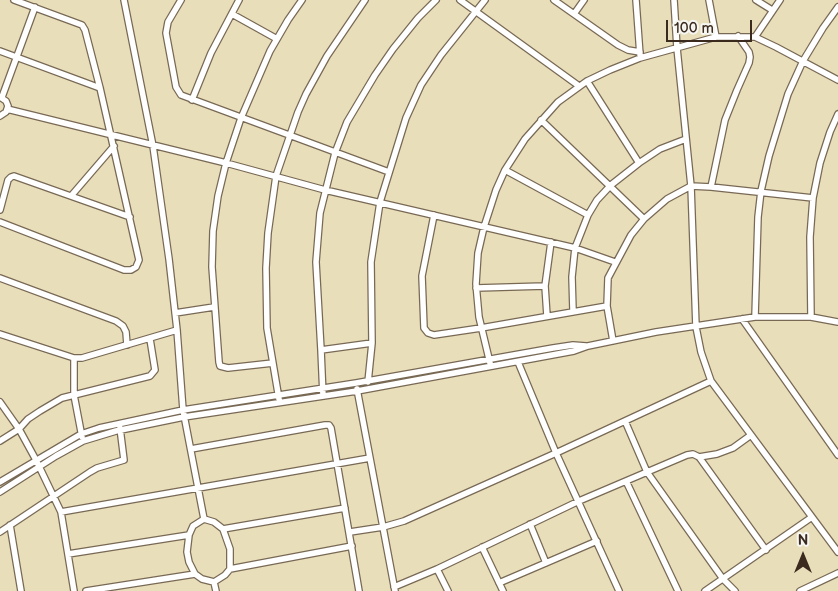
<!DOCTYPE html>
<style>
body{margin:0}
#map{position:relative;width:838px;height:591px;overflow:hidden;background:#e9deba;font-family:"Balsamiq Sans",sans-serif}
canvas{display:block}
.north{position:absolute;left:778px;top:531px;width:50px;height:50px;-webkit-text-stroke:4px #f6f6f2;paint-order:stroke;rotate:0deg;font-size:14px;font-weight:700;line-height:20px;text-align:center;color:#3b2a1e}
.north::after{content:'';display:block;margin:auto;width:18px;height:22px;background:#3b2a1e;clip-path:polygon(50% 0,100% 100%,50% 72%,0 100%)}
.scale{position:absolute;left:666px;top:20px;width:86px;height:22px;box-sizing:border-box;border:2px solid #3b2a1e;border-top:0;padding-left:6px;font-size:15px;line-height:18px;white-space:nowrap;color:#3b2a1e;-webkit-text-stroke:4px #f6f6f2;paint-order:stroke}
</style>
<div id="map">
<canvas width="838" height="591"></canvas>
<div class="north">N</div>
<div class="scale">100 m</div>
</div>
<script>
const g = document.querySelector('canvas').getContext('2d');
g.lineJoin = 'round';
function toPath(rows) {
  const path = new Path2D();
  for (const r of rows) {
    path.moveTo(r[0], r[1]);
    for (let i = 2; i < r.length; i += 2) path.lineTo(r[i], r[i + 1]);
  }
  return path;
}
function strokePath(path, color, width, dash) {
  g.strokeStyle = color;
  g.lineWidth = width;
  g.lineCap = dash ? 'butt' : 'round';
  g.setLineDash(dash || []);
  g.stroke(path);
}
const minor = toPath([
 [124,0,153,146,169,259,177,330,183,410,204,519],
 [181,0,168,22,166,33,176,87,181,95,389,172],
 [460,0,579,86],
 [554,0,618,45,628,50,640,52],
 [636,0,640,55],
 [674,0,677,48,691,186,696,327,701,352,711,381,838,552],
 [709,0,716,37],
 [756,0,772,10],
 [232,14,277,39],
 [574,14,584,0],
 [755,37,780,0],
 [0,51,100,88],
 [587,81,639,163],
 [0,97,6,101,8,106,6,112,0,116],
 [2,97,35,7],
 [192,100,211,53,239,0],
 [7,109,226,163,325,190,575,248,615,262],
 [541,120,644,219],
 [505,170,588,215],
 [711,187,725,120,737,90,749,63,750,57,749,52,738,36],
 [71,196,114,146],
 [0,210,8,180,11,177,14,176,130,217],
 [434,215,422,276,424,328,428,333,434,335,481,328,607,306],
 [0,222,124,270,131,270,136,267,139,260,100,88,85,30,82,25,14,0],
 [0,278,116,321,123,326,126,332,127,345],
 [476,288,545,286],
 [573,311,572,277,575,248,588,215,597,200,611,185,639,163,660,149,686,139],
 [175,313,214,307],
 [547,316,545,286,551,242],
 [755,317,758,217,761,191,769,156,788,94,803,61,823,28,838,7],
 [811,317,810,237,813,198,820,163,830,132,838,114],
 [742,319,838,455],
 [0,334,74,358,82,358,177,330],
 [613,341,607,306,608,278,631,235,644,219,667,199,691,186,711,187,813,198],
 [372,343,371,262,380,202,406,118,421,85,441,55,485,0],
 [321,350,323,396],
 [74,358,74,395,82,437],
 [518,362,556,453,619,591],
 [273,363,228,368,220,366,219,362,212,267,213,231,218,196,226,163,241,118,270,51,288,20,302,0],
 [490,363,479,317,476,284,478,253,484,227,496,190,505,170,525,139,558,102,587,81,610,70,640,58,716,37,755,37,776,47,838,80],
 [368,382,372,343,321,350,316,262,320,213,335,153,347,122,375,75,393,49,418,18,436,0],
 [357,389,395,591],
 [279,399,267,328,266,268,268,233,276,176,298,112,306,94,327,56,365,0],
 [0,402,19,429,36,460,61,512,74,591],
 [625,421,647,472,723,579,735,591],
 [0,441,19,429,28,419,40,411,62,398,150,376,155,370,150,339],
 [191,449,325,425,329,425,331,428,359,591],
 [699,457,717,454,733,448,751,435],
 [626,481,678,591],
 [0,482,81,434,99,428,183,410,356,383,553,348,573,345,586,346],
 [0,492,56,456,83,441,116,431,184,417,357,391,574,351,588,346,656,332,755,317,811,317,838,322],
 [61,512,370,458],
 [204,519,214,522,223,529,230,549,230,569,225,575,214,582,202,579,195,574,189,562,187,552,189,535,193,526,204,519],
 [530,524,546,563],
 [10,525,21,591],
 [223,529,345,508],
 [0,532,90,472,97,468,124,460,120,428],
 [350,532,383,527,404,521,556,453,711,381],
 [482,547,503,591],
 [68,554,189,535],
 [230,569,352,546],
 [214,582,216,591],
 [499,583,597,541],
 [394,587,437,569],
 [86,591,195,574],
 [448,591,437,569,579,501,687,455,693,454,699,457,766,550],
 [705,591,812,517],
 [800,591,838,573]
]);
strokePath(minor, '#786955', 8);
strokePath(minor, '#fff', 5.5);
</script>
